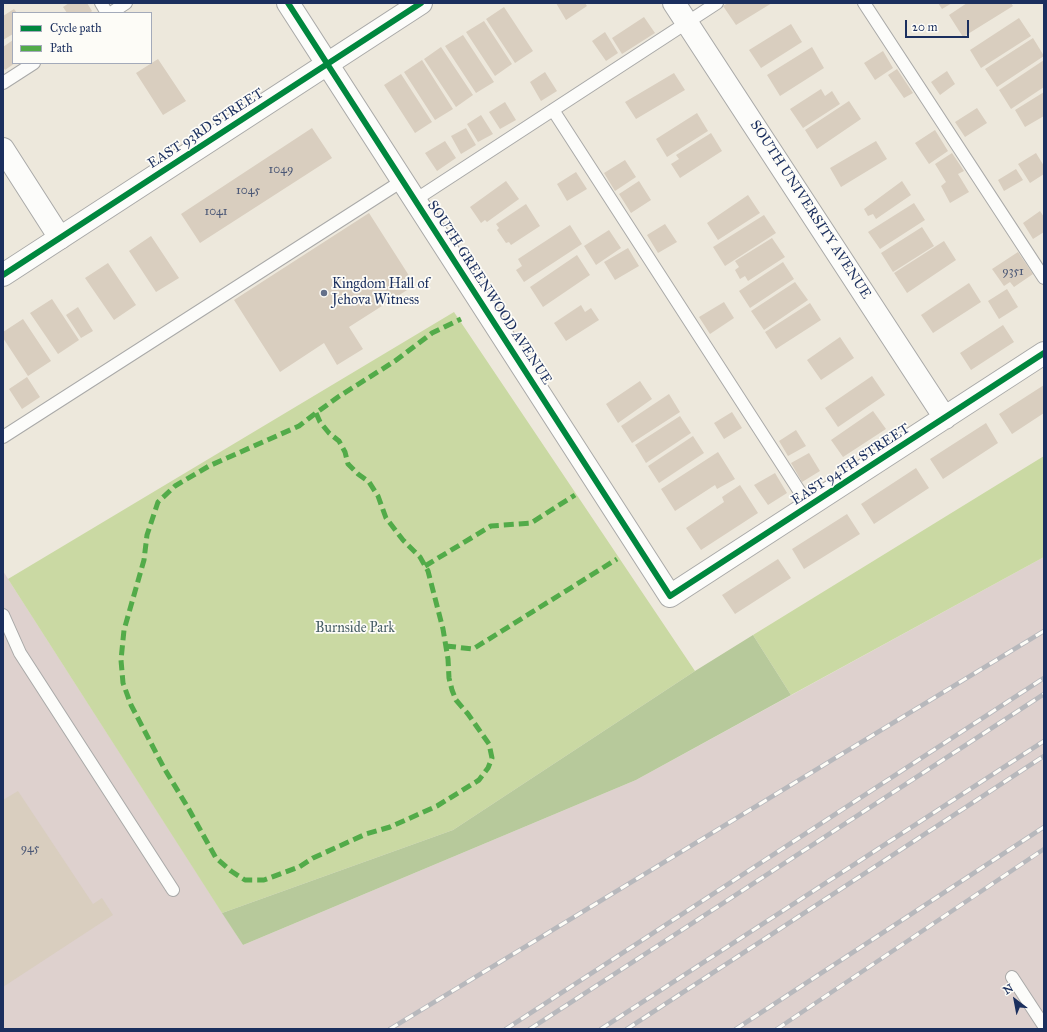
<!DOCTYPE html>
<style>
body{margin:0}
#map{position:relative;width:1047px;height:1032px;overflow:hidden;background:#ede8dc;font-family:"IM FELL Great Primer",serif}
canvas{display:block}
.frame{position:absolute;inset:0;border:4px solid #1b2f5e;pointer-events:none}
.legend{position:absolute;left:12px;top:12px;width:140px;height:52px;box-sizing:border-box;background:#fdfcf7;border:1px solid #a3aaba;margin:0;padding:5px 7px;list-style:none;font-size:12px;color:#1b2f5e}
.legend li{display:flex;align-items:center;gap:8px;height:20px}
.legend b{width:20px;border:1px solid #a3aaba}
.north{position:absolute;left:995px;top:980px;width:40px;height:40px;-webkit-text-stroke:3px #fdfcf7;paint-order:stroke;rotate:328deg;font-size:11px;font-weight:700;line-height:16px;text-align:center;color:#1b2f5e}
.north::after{content:'';display:block;margin:auto;width:14px;height:18px;background:#1b2f5e;clip-path:polygon(50% 0,100% 100%,50% 72%,0 100%)}
.scale{position:absolute;left:905px;top:20px;width:64px;height:18px;box-sizing:border-box;border:2px solid #1b2f5e;border-top:0;padding-left:5px;font-size:12px;line-height:14px;white-space:nowrap;color:#1b2f5e;-webkit-text-stroke:3px #fdfcf7;paint-order:stroke}
</style>
<div id="map">
<canvas width="1047" height="1032"></canvas>
<div class="frame"></div>
<ul class="legend">
<li><b style="height:5px;background:#00873e"></b>Cycle path</li>
<li><b style="height:5px;background:#52ab49"></b>Path</li>
</ul>
<div class="north">N</div>
<div class="scale">20 m</div>
</div>
<script>
const g = document.querySelector('canvas').getContext('2d');
g.lineJoin = 'round';
function fill(path, color) {
  g.fillStyle = color;
  g.fill(path, 'evenodd');
}
function toPath(rows) {
  const path = new Path2D();
  for (const r of rows) {
    path.moveTo(r[0], r[1]);
    for (let i = 2; i < r.length; i += 2) path.lineTo(r[i], r[i + 1]);
  }
  return path;
}
function strokePath(path, color, width, dash) {
  g.strokeStyle = color;
  g.lineWidth = width;
  g.lineCap = dash ? 'butt' : 'round';
  g.setLineDash(dash || []);
  g.stroke(path);
}
function drawText(font, color, halo, rows, align = 'center') {
  g.font = font + ' "IM FELL Great Primer",serif';
  g.lineWidth = 3.5;
  g.setLineDash([]);
  g.textBaseline = 'middle';
  g.strokeStyle = halo;
  g.fillStyle = color;
  for (const [text, x, y, turn = 0] of rows) {
    g.save();
    g.translate(x, y);
    g.rotate((+turn || 0) * Math.PI / 180);
    g.textAlign = isNaN(turn) ? turn : align;
    if (halo) g.strokeText(text, 0, 0);
    g.fillText(text, 0, 0);
    g.restore();
  }
}
fill(toPath([
 [1044,557,1044,1029,3,1029,3,571,243,945,636,780]
]), '#ded1ce');
fill(toPath([
 [454,312,695,671,453,830,222,913,8,579],
 [1044,456,1044,557,791,695,753,635]
]), '#cad9a3');
fill(toPath([
 [753,635,791,695,636,780,243,945,222,913,453,830,695,671]
]), '#b7c99b');
fill(toPath([
 [69,3,87,3,92,11,90,13,67,13,63,7],
 [556,3,585,3,587,6,566,20],
 [728,3,772,3,736,25,723,6],
 [938,3,952,3,942,9],
 [967,3,1011,3,1013,6,963,37,949,15],
 [504,7,533,51,515,63,486,19],
 [14,9,17,13,13,13,13,34,3,40,3,16],
 [644,17,655,33,622,54,612,38],
 [1019,18,1031,36,981,68,970,50],
 [484,21,512,64,495,76,466,32],
 [791,24,802,42,761,68,749,50],
 [605,32,618,53,606,61,592,41],
 [463,35,494,82,476,93,445,46],
 [1033,38,1044,56,997,87,985,69],
 [13,40,13,63,15,63,5,70,3,67,3,47],
 [441,47,473,95,456,107,424,59],
 [812,47,824,68,780,96,767,75],
 [883,51,893,68,875,80,864,63],
 [158,59,186,101,163,115,136,73],
 [422,60,453,109,435,120,404,72],
 [1044,60,1044,87,1011,109,999,90],
 [897,69,913,93,904,98,888,75],
 [947,71,955,84,940,95,931,82],
 [545,72,557,91,541,101,530,82],
 [674,73,685,90,636,119,625,102],
 [401,74,432,122,415,133,384,85],
 [821,89,825,96,832,91,840,104,803,128,790,109],
 [1044,92,1044,116,1025,127,1015,110],
 [849,101,861,119,817,149,805,130],
 [505,102,516,120,500,129,489,112],
 [977,108,987,123,965,137,955,122],
 [697,113,708,131,667,157,656,139],
 [481,115,493,134,478,142,467,124],
 [312,128,332,158,200,243,181,214],
 [466,128,476,145,461,154,451,136],
 [935,130,948,151,929,164,915,143],
 [711,133,722,151,680,178,671,164,679,159,676,155],
 [445,141,456,158,437,171,425,153],
 [876,141,887,159,841,187,830,168],
 [952,153,964,171,958,174,969,192,950,203,941,186,946,182,935,164],
 [1036,153,1044,166,1044,174,1030,183,1018,164],
 [625,160,636,177,615,191,604,173],
 [1016,169,1023,180,1004,191,998,180],
 [576,172,587,189,567,201,557,184],
 [506,181,519,199,487,222,485,220,481,223,470,207],
 [639,181,651,200,631,213,619,194],
 [902,181,911,195,876,219,873,214,868,216,864,209],
 [748,195,760,213,718,240,707,223],
 [914,203,925,220,880,249,868,232],
 [526,204,540,226,511,245,509,242,506,243,497,230,499,228,496,224],
 [1040,211,1044,217,1044,232,1033,239,1023,223],
 [369,213,415,285,349,327,363,349,337,365,324,343,280,372,234,300],
 [764,215,776,233,725,266,713,247],
 [665,224,677,242,658,253,647,235],
 [570,225,582,244,524,282,516,270,522,266,518,259],
 [922,227,934,246,893,272,881,253],
 [609,230,621,248,596,265,584,246],
 [151,236,179,278,156,292,129,251],
 [772,238,785,257,748,281,745,276,740,279,735,270,739,267,735,261],
 [944,241,956,260,907,293,894,273],
 [628,248,639,266,615,280,604,262],
 [1018,252,1033,274,1014,287,1010,282,1004,286,992,269],
 [577,255,590,275,543,307,530,287],
 [783,262,794,279,750,308,739,291],
 [108,263,136,305,114,320,85,278],
 [795,282,808,300,764,330,751,311],
 [969,283,981,302,933,333,921,315],
 [1007,289,1018,307,999,319,988,301],
 [52,299,79,340,58,354,30,313],
 [724,302,734,318,710,334,699,317],
 [810,303,821,320,776,349,765,332],
 [581,305,585,312,591,308,599,320,566,341,554,323],
 [78,307,93,331,81,338,66,315],
 [23,319,51,361,28,376,3,338,3,332],
 [1003,325,1014,342,971,370,960,353],
 [840,337,854,358,821,380,807,360],
 [872,376,885,395,838,427,825,408],
 [27,377,40,397,22,409,9,389],
 [640,381,652,399,618,423,606,404],
 [1044,385,1044,413,1012,434,999,414],
 [669,394,680,412,632,443,621,426],
 [873,411,886,429,843,457,831,440],
 [732,412,742,428,724,439,714,423],
 [680,416,691,433,646,463,635,445],
 [986,423,998,443,943,479,930,459],
 [796,430,806,446,788,456,779,441],
 [693,436,704,453,659,483,648,466],
 [718,452,735,479,717,489,715,485,675,511,661,489],
 [809,453,820,471,802,482,791,463],
 [916,468,929,488,874,524,861,504],
 [775,473,787,493,768,505,754,485],
 [740,485,758,513,701,550,686,528,724,502,722,497],
 [847,514,860,534,804,569,792,549],
 [778,559,791,578,735,614,722,595],
 [18,791,93,904,102,898,113,915,3,987,3,800]
]), '#d9cebf');
const service = toPath([
 [101,3,107,13],
 [864,3,1044,278],
 [111,13,126,3],
 [3,83,34,63],
 [553,110,809,506],
 [415,200,717,3],
 [3,437,402,181],
 [3,615,20,653,173,890],
 [1012,977,1044,1026]
]);
const minor = toPath([
 [288,3,670,596,1044,353],
 [674,3,945,418],
 [3,149,60,238]
]);
const tertiary = toPath([
 [3,275,421,3]
]);
strokePath(service, '#a9a9a8', 14);
strokePath(minor, '#a9a9a8', 24);
strokePath(tertiary, '#a9a9a8', 24);
strokePath(service, '#fcfcfa', 12);
strokePath(minor, '#fcfcfa', 22);
strokePath(tertiary, '#fcfcfa', 22);
const rail = toPath([
 [390,1029,1044,631],
 [506,1029,1044,678],
 [530,1029,1044,694],
 [601,1029,1044,741],
 [627,1029,1044,756],
 [736,1029,1044,827],
 [777,1029,1044,849]
]);
strokePath(rail, '#b7b8bc', 4.5);
strokePath(rail, '#fdfcf7', 3, [9]);
strokePath(toPath([
 [316,413,320,422,329,433,339,441,345,452,348,464,358,474,369,482,378,496,386,518,403,540,420,557,428,571,443,629,448,659,449,678,452,690,456,700,468,714,489,744,492,758,488,768,479,780,437,806,390,827,366,834,313,858,299,867,264,880,245,880,231,871,216,858,187,806,164,768,131,705,123,683,121,660,124,630,144,560,147,535,158,502,175,486,209,466,299,426,316,413,338,397,395,361,432,333,461,319],
 [425,566,491,526,531,523,575,495],
 [446,646,473,649,617,559]
]), '#52ab49', 5, [10, 5]);
strokePath(toPath([
 [288,3,670,596,1044,353],
 [3,275,421,3]
]), '#00873e', 6);
for (const [x, y, r, color] of [
 [324,293,4,"#64708a"]
]) {
  const dot = new Path2D();
  dot.arc(x, y, r, 0, 2 * Math.PI);
  g.fillStyle = color;
  g.fill(dot);
  strokePath(dot, '#fdfcf7', 1.5);
}
drawText('12px', '#4a5776', null, [
 ["1049",281,170],
 ["1045",248,191],
 ["1041",216,212],
 ["9351",1013,272],
 ["945",30,849]
]);
drawText('14px', '#1b2f5e', '#fdfcf7', [
 ["EAST 93RD STREET",206,129,-33],
 ["SOUTH UNIVERSITY AVENUE",810,210,57],
 ["SOUTH GREENWOOD AVENUE",489,293,57],
 ["EAST 94TH STREET",851,465,-33]
]);
drawText('14px', '#1b2f5e', '#fdfcf7', [
 ["Kingdom Hall of",332,285],
 ["Jehova Witness",332,301]
], 'left');
drawText('14px', '#475e65', '#fdfcf7', [
 ["Burnside Park",355,629]
]);
</script>
